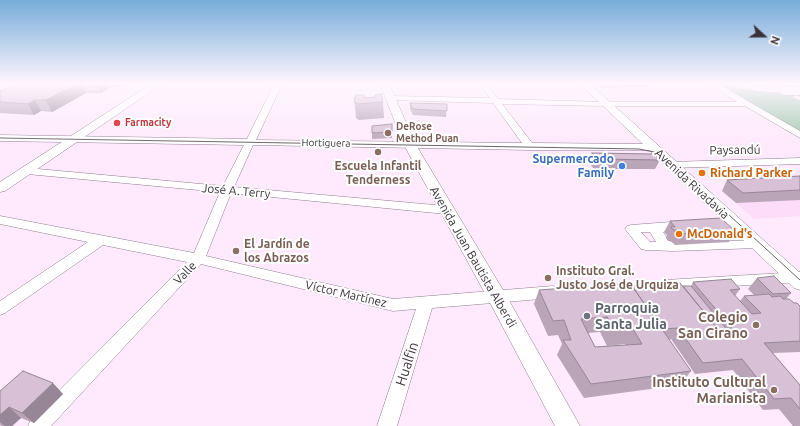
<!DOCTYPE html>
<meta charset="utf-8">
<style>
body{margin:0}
#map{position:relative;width:800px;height:426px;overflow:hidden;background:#feeafc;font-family:Ubuntu,sans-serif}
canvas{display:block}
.north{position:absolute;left:744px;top:16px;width:40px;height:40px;-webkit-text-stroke:3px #fefefe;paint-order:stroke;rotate:111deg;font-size:11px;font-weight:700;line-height:16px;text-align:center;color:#3a313a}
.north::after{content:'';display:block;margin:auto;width:14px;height:18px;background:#3a313a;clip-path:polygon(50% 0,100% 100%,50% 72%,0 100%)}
</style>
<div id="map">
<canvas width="800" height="426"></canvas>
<div class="north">N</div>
</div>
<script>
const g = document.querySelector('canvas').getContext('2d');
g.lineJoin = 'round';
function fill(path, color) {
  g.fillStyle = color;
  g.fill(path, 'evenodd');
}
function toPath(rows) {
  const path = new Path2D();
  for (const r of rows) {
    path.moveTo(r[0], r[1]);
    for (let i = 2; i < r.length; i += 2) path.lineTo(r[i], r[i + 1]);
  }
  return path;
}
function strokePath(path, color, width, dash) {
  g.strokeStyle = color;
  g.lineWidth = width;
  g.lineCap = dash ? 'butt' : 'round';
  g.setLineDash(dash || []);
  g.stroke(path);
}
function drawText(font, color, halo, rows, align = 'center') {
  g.font = font + ' Ubuntu,sans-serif';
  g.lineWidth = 4;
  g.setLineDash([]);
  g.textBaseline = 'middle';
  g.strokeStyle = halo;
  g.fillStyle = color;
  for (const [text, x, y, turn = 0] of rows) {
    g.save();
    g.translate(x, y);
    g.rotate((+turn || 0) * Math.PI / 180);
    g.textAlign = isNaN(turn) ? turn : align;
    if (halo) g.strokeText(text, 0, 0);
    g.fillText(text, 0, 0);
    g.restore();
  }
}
fill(toPath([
 [800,186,800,216,754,219,722,191]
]), '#fbdcf9');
fill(toPath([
 [720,84,760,92,793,94,796,96,792,97,800,100,800,132]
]), '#a1c9b0');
const minor = toPath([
 [274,84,282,84,256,140,522,143,493,103,389,100,385,98,389,96,490,98,480,84,487,84,498,99,605,102,737,102,709,84,718,84,800,131,800,138,745,106,605,106,502,104,532,143,651,144,656,147,651,150,530,150,253,145,234,187,446,206,450,207,452,210,450,213,446,214,231,193,206,256,393,299,553,286,558,288,560,292,558,296,553,298,432,308,397,426,377,426,416,309,393,311,201,264,51,426,28,426,31,419,187,262,103,245,5,313,0,315,0,301,88,242,0,224,0,216,194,253,220,192,27,174,22,171,23,169,27,168,223,186,244,145,0,141,0,135,247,139,274,84],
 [731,84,746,84,785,89,789,91,785,93,757,91,731,84],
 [800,158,800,164,670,168,665,165,670,162,800,158],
 [684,221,688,222,690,225,688,228,663,232,669,241,674,243,757,240,762,241,764,244,762,247,757,248,673,251,646,250,641,249,625,229,627,226,631,225,684,221],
 [641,232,650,232,656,242,650,242,641,232],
 [800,272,800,282,665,290,660,289,658,285,660,281,665,280,800,272]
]);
const major = toPath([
 [151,84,162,84,5,191,0,192,0,182,151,84],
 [380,84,389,84,416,145,503,290,580,426,555,426,487,297,404,145,380,84],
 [580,84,590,84,800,273,800,290,794,288,580,84]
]);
strokePath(minor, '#917b8f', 1);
strokePath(major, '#917b8f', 1);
fill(minor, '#fff');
fill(major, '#fff');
strokePath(toPath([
 [0,138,639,149,654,152,669,160,800,280]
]), '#6e626e', 1);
const rail = toPath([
 [779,84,800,95]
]);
strokePath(rail, '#6e626e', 3);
strokePath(rail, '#fefefe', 2, [6]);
const minorBridge = toPath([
 [785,91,800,91]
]);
strokePath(minorBridge, '#917b8f', 9, []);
strokePath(minorBridge, '#fff', 8);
fill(toPath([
 [16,84,123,84,119,87,111,87,101,93,86,93,52,112,41,111,34,115,0,113,0,91],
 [648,84,647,87,602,88,598,85],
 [375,95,383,102,384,118,359,120,356,118,354,98,375,97],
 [410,103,447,104,446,117,413,115,410,109],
 [392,124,392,138,372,139,372,126],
 [592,153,660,160,655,169,594,169,589,163],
 [800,176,800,200,736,203,722,191,727,180],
 [670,221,735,231,729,242,675,245,671,241,668,241,666,238,667,235,664,232],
 [757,278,791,293,786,299,800,306,800,352,773,353,800,385,800,426,793,426,779,409,763,410,733,370,695,374,671,339,669,340,691,371,680,385,584,398,557,355,562,344,558,335,548,336,534,304,539,290,632,286,691,286,693,282,740,289,735,296,740,301,744,296,754,295,748,289],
 [600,332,607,346,625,344,626,345,595,347,588,333],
 [0,391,63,394,34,423,21,418,12,426,2,426,0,425]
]), '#baa5b8');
fill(toPath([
 [77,84,82,84,86,93,52,112,46,100],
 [97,84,110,84,111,87,101,93],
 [118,84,123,84,119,87],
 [35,100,41,111,34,115,28,104],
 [53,383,63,394,34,423,22,413],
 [9,407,21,418,12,426,5,426,0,422,0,415]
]), '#978696');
const building = toPath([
 [16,84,77,84,46,100,35,100,28,104,0,102,0,91,16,84],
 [381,94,383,102,358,104,355,102,354,98,356,97,356,95,364,95,364,98,376,97,375,95,381,94],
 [410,103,447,104,447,111,413,109,410,103],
 [392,124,392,132,372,133,372,126,392,124],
 [592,153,654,154,660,160,597,159,592,153],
 [800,176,800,190,743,193,727,180,800,176],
 [721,218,735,231,681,234,677,230,673,230,671,227,675,227,670,221,721,218],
 [774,276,791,293,773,294,757,278,774,276],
 [731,279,740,289,730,290,752,314,761,313,744,296,769,294,772,297,780,296,783,299,789,299,794,303,797,303,800,306,800,341,764,343,800,385,800,409,791,398,774,399,742,359,703,363,678,328,662,329,632,286,680,283,721,333,735,332,693,282,731,279],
 [630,283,691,371,591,384,563,340,571,340,564,320,553,321,539,290,630,283],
 [607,317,615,331,633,329,642,344,595,347,581,319,607,317],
 [683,286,691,286,729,332,721,333,683,286],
 [23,371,53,383,22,413,9,407,0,415,0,391,23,371]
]);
fill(building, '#d8c0d6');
strokePath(building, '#978696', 1);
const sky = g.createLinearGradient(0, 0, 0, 144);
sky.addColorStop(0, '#76acd9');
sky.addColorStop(0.58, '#fff6fe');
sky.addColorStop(1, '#fff6fe00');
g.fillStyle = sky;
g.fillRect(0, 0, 800, 144);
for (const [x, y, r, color] of [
 [117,123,4,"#e0444e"],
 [388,133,4,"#8d6e63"],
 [378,152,4,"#8d6e63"],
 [622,166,4,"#3f7fe0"],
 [702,173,4,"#e8710a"],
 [679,234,4,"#e8710a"],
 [236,251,4,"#8d6e63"],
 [548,278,4,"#8d6e63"],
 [587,316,4,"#6b7280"],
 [756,325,4,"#8d6e63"],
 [774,390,4,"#8d6e63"]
]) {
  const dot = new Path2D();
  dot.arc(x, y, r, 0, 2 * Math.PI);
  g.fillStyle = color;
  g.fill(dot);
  strokePath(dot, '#fefefe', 1.5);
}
drawText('bold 10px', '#be3a42', '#fefefe', [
 ["Farmacity",125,123]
], 'left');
drawText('bold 10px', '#785e54', '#fefefe', [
 ["DeRose",396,127],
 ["Method Puan",396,139]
], 'left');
drawText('10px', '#3a313a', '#fefefe', [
 ["Hortiguera",326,143,1]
]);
drawText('12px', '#3a313a', '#fefefe', [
 ["Paysandú",735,150,-1],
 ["Avenida Rivadavia",692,184,43],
 ["José A. Terry",236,191,5],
 ["Avenida Juan Bautista Alberdi",473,257,60],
 ["Valle",185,273,-46],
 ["Víctor Martínez",346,294,13]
]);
drawText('bold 12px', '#366cbe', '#fefefe', [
 ["Supermercado",614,159],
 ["Family",614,173]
], 'right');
drawText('bold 12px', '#785e54', '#fefefe', [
 ["Escuela Infantil",378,166,"center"],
 ["Tenderness",378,180,"center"],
 ["El Jardín de",244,244],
 ["los Abrazos",244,258],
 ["Instituto Gral.",556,271],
 ["Justo José de Urquiza",556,285]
], 'left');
drawText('bold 12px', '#c56008', '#fefefe', [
 ["Richard Parker",710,173],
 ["McDonald's",687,234]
], 'left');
drawText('bold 14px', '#5b616d', '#fefefe', [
 ["Parroquia",595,308],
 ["Santa Julia",595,324]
], 'left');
drawText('bold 14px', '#785e54', '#fefefe', [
 ["Colegio",748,317],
 ["San Cirano",748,333],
 ["Instituto Cultural",766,382],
 ["Marianista",766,398]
], 'right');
drawText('14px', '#3a313a', '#fefefe', [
 ["Hualfin",407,364,-72]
]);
</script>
